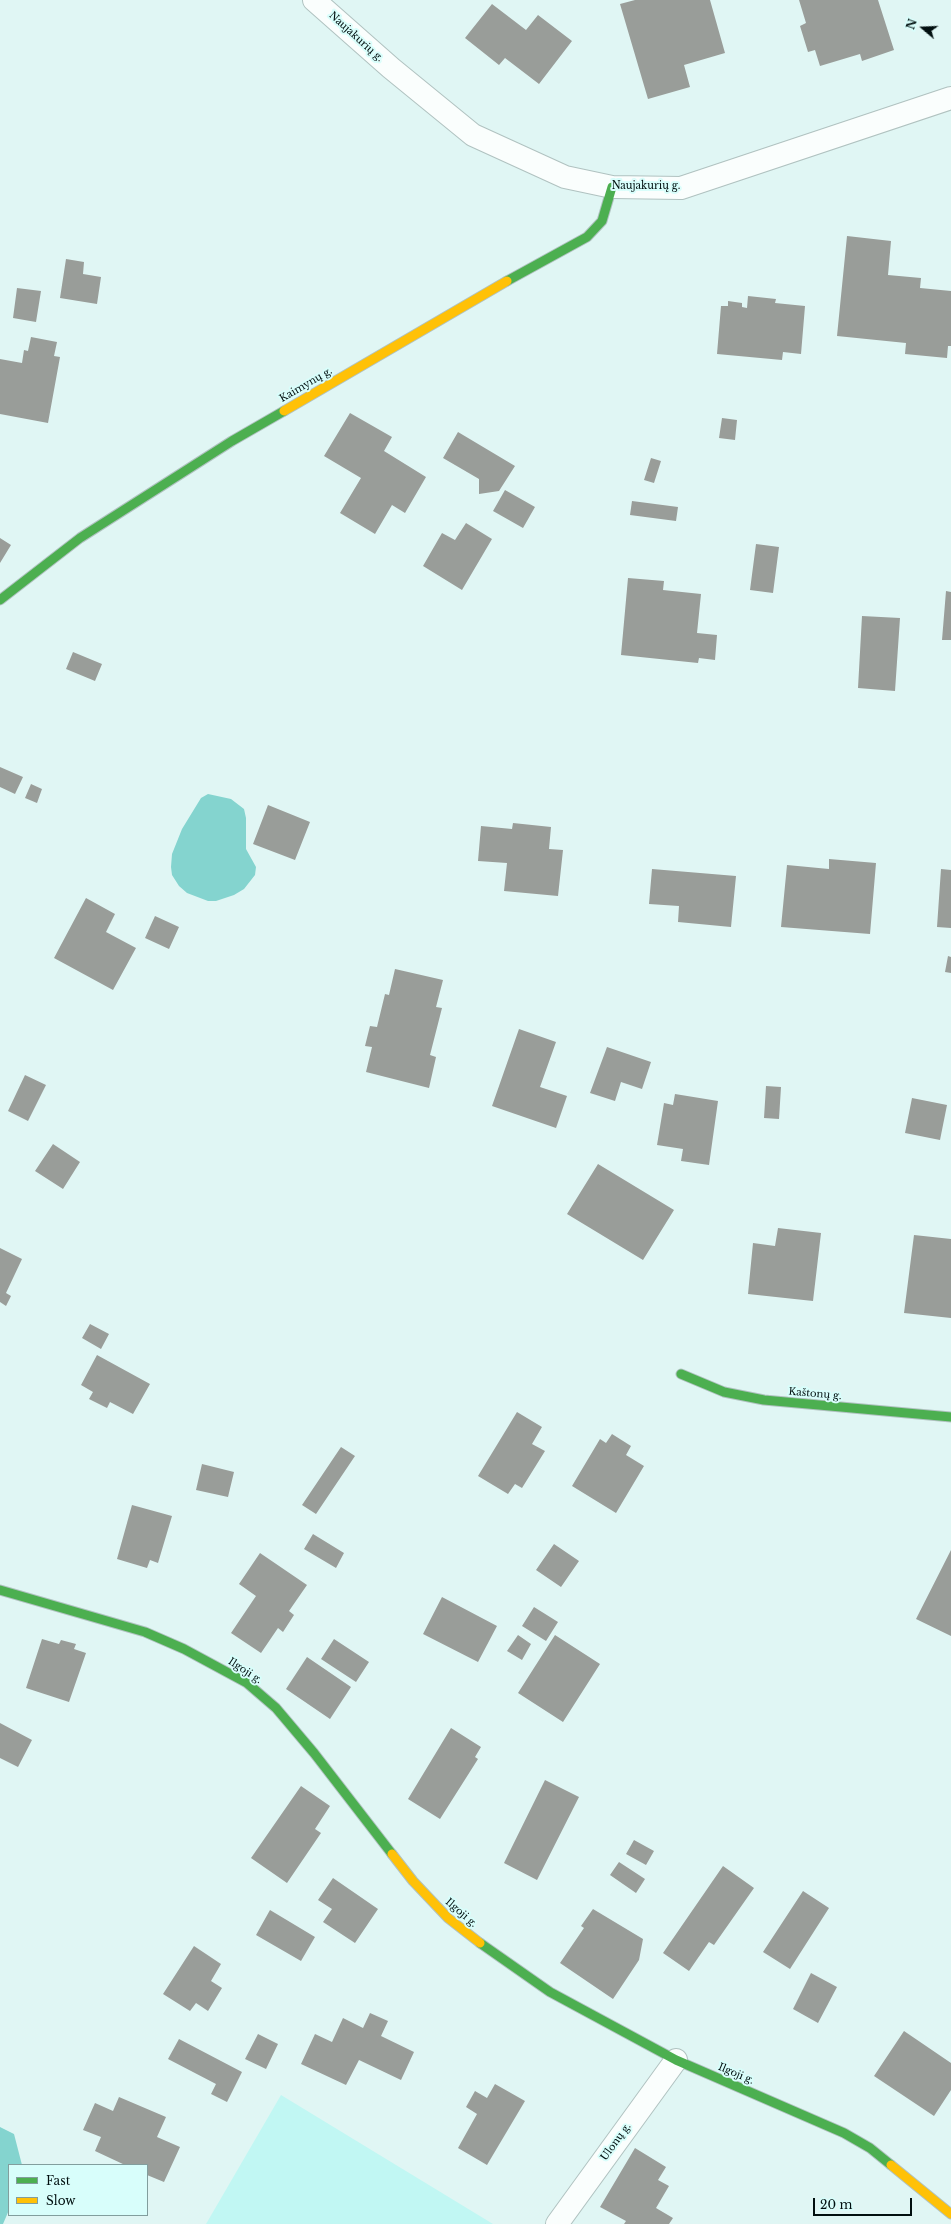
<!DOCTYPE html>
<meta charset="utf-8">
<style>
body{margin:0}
#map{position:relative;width:951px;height:2224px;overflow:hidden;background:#e0f6f4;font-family:"Libre Baskerville",serif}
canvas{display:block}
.legend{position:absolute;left:8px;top:2164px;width:140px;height:52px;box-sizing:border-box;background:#d8fefb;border:1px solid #829e9d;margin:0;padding:5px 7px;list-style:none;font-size:12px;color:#010f0f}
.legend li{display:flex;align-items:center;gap:8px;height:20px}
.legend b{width:20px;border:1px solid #829e9d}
.north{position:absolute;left:903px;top:8px;width:40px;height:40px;-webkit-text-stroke:3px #d8fefb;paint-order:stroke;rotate:289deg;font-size:11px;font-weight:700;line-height:16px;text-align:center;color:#010f0f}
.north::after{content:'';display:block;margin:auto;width:14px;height:18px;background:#010f0f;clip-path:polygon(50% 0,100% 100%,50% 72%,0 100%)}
.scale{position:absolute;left:813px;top:2198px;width:99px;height:18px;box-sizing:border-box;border:2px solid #010f0f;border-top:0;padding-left:5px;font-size:12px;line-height:14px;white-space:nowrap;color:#010f0f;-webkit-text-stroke:3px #d8fefb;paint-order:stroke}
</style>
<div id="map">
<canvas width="951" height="2224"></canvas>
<ul class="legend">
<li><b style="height:5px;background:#4caf50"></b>Fast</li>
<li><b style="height:5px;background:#ffc107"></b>Slow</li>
</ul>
<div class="north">N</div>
<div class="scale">20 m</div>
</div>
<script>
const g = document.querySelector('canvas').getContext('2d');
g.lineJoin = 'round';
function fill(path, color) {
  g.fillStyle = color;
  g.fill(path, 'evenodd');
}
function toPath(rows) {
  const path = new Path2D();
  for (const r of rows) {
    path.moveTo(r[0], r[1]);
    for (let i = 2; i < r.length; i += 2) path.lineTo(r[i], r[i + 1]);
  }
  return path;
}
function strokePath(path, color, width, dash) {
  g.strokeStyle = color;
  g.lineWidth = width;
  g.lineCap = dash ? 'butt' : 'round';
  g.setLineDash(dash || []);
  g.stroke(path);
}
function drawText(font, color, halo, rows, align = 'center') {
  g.font = font + ' "Libre Baskerville",serif';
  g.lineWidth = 4;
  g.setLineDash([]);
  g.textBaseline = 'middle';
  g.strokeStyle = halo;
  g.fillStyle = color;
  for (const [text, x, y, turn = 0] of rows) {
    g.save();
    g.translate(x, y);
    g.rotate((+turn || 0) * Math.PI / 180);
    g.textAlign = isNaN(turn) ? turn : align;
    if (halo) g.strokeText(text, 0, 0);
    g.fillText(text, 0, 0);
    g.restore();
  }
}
fill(toPath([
 [281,2095,493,2224,206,2224]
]), '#c1f7f3');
fill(toPath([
 [208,794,231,799,244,809,246,818,246,849,256,867,255,875,244,889,234,895,216,901,208,901,187,893,179,886,172,875,171,867,172,854,182,829,201,798],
 [0,2127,14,2134,22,2165,9,2165,9,2210,3,2224,0,2224]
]), '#84d4cf');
fill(toPath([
 [635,0,710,0,725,53,684,65,690,87,648,99,620,4],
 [799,0,878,0,894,50,862,61,860,54,820,66,815,50,808,52,800,26,806,23],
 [492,4,526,30,538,15,572,41,539,84,505,58,499,65,465,38],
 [847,236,891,241,888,275,921,278,920,288,951,291,951,346,948,346,947,358,905,354,906,343,837,336],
 [66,259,84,262,83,274,101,277,97,304,60,298],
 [17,288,41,291,36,322,13,318],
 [748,296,776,299,775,303,805,306,801,354,783,352,782,360,717,354,721,306,728,306,728,301,742,303,742,307,747,308],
 [31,337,57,342,54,356,60,357,48,423,0,414,0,359,22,363,24,350,28,351],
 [350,413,392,437,384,451,426,477,405,513,392,505,375,534,340,513,361,478,324,456],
 [722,418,737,420,735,440,719,438],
 [458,432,515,466,499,491,479,494,479,479,443,458],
 [651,458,661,461,654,483,644,480],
 [505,490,535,507,523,528,493,511],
 [632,501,678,507,676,521,630,515],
 [466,523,492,539,462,590,423,566,442,533,455,540],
 [0,538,11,545,0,563],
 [756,544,779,547,773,593,750,590],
 [628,578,664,581,663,590,701,594,697,633,717,635,715,660,699,658,698,663,621,655],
 [946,591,951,592,951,640,942,640],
 [862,616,900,618,895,691,858,688],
 [73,652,102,664,95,681,66,669],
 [0,767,23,777,15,794,0,787],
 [31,784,42,789,37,803,25,798],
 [268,805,310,822,295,860,253,844],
 [513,823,551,827,549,849,563,850,558,896,504,891,507,863,478,861,481,826,512,829],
 [829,859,876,863,870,934,781,927,787,865,829,869],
 [652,869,736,876,731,927,678,922,679,906,649,904],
 [941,869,951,870,951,928,937,927],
 [86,898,115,914,106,932,136,948,113,990,54,958],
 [155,916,179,927,169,949,145,938],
 [948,956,951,957,951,973,945,972],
 [395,969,443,980,436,1007,442,1008,430,1055,436,1057,429,1088,366,1072,372,1047,365,1046,370,1026,377,1027,385,994,389,995],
 [519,1029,556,1042,540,1087,567,1096,556,1128,492,1106],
 [607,1047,651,1062,642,1089,621,1082,615,1101,590,1093],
 [25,1075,46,1085,28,1121,8,1111],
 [766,1086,781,1087,779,1119,764,1118],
 [675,1094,718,1101,709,1165,681,1161,683,1149,657,1145,664,1103,673,1105],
 [912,1098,947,1105,940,1140,905,1133],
 [53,1144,80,1162,63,1189,35,1171],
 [598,1164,674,1210,643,1260,567,1214],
 [778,1228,821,1233,813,1301,748,1294,753,1243,775,1246],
 [914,1235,951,1239,951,1318,904,1313],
 [0,1248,22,1259,6,1293,11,1296,6,1306,0,1302],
 [90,1324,109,1334,101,1349,82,1338],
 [97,1355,150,1384,133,1414,110,1402,107,1408,89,1399,93,1392,81,1385],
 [517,1412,542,1427,532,1444,545,1451,522,1488,515,1484,508,1494,478,1476],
 [612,1434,631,1446,626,1455,644,1466,616,1513,572,1486,600,1439,606,1443],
 [341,1447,355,1456,316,1514,302,1505],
 [202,1464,234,1472,228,1497,196,1490],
 [132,1505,172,1516,158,1563,150,1560,147,1568,117,1559],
 [313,1534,344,1553,336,1568,304,1549],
 [554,1544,579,1561,561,1587,536,1570],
 [951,1550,951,1636,916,1619],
 [260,1553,307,1585,289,1611,294,1615,283,1632,278,1628,261,1653,231,1633,256,1596,239,1584],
 [442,1597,497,1626,478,1662,423,1634],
 [534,1607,558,1622,546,1641,522,1626],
 [518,1635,531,1644,522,1660,507,1651],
 [555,1635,600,1664,563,1722,518,1693],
 [42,1639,59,1644,61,1640,76,1644,74,1649,86,1653,69,1702,26,1688],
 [334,1639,369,1662,356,1682,321,1659],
 [307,1657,351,1687,330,1719,286,1689],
 [0,1723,32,1740,18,1767,0,1758],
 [451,1728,481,1747,475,1757,478,1759,440,1819,408,1799],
 [545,1780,579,1797,537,1880,504,1863],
 [301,1786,330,1806,315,1829,321,1833,287,1883,251,1858],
 [634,1840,654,1851,646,1865,626,1854],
 [619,1862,645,1879,636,1893,610,1875],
 [723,1866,754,1888,714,1945,709,1942,689,1971,663,1953],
 [333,1878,378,1909,355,1943,323,1922,332,1909,318,1900],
 [803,1891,829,1908,790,1969,763,1952],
 [593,1909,643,1939,639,1960,613,1999,560,1963,584,1928,581,1926],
 [270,1910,315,1937,301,1961,256,1935],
 [194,1946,221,1964,211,1981,222,1988,208,2011,196,2003,190,2011,163,1994],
 [811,1973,837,1987,818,2023,793,2009],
 [370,2013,388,2021,381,2036,414,2052,401,2080,359,2060,346,2085,301,2064,315,2034,332,2042,343,2018,363,2028],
 [904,2031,951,2063,951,2090,934,2116,874,2076],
 [258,2034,278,2044,266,2069,245,2059],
 [179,2039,242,2072,227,2102,211,2094,216,2084,168,2059],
 [495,2084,525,2101,487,2165,458,2148,477,2114,466,2107,475,2091,487,2098],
 [119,2097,166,2117,157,2137,180,2147,164,2182,147,2175,147,2165,125,2165,95,2151,101,2137,83,2130,95,2103,113,2111],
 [635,2148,666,2167,658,2180,669,2186,656,2208,673,2218,669,2224,624,2224,626,2221,600,2207]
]), '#999d99');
const street = toPath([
 [314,0,391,68,473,135,565,177,612,187,681,188,951,98],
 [557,2224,676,2060]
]);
const fast = toPath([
 [507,281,587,237,602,221,612,187],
 [0,600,80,538,232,441,284,411],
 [681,1374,724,1392,764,1400,951,1417],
 [0,1590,145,1632,184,1649,247,1683,276,1708,314,1753,392,1854],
 [480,1943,550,1992,676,2060,844,2133,870,2148,891,2165]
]);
const slow = toPath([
 [284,411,507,281],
 [392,1854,413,1881,448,1918,480,1943],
 [891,2165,951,2214]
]);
strokePath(street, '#b0c2c0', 24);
strokePath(fast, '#b0c2c0', 11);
strokePath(slow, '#b0c2c0', 11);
strokePath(street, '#fafefd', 22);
strokePath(fast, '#4caf50', 9);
strokePath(slow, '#ffc107', 9);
drawText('10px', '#010f0f', '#d8fefb', [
 ["Naujakurių g.",356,37,42],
 ["Naujakurių g.",646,186],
 ["Kaimynų g.",306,385,-30],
 ["Kaštonų g.",815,1394,5],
 ["Ilgoji g.",245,1671,33],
 ["Ilgoji g.",461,1913,41],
 ["Ilgoji g.",736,2074,23],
 ["Ulonų g.",616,2142,-54]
]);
</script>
